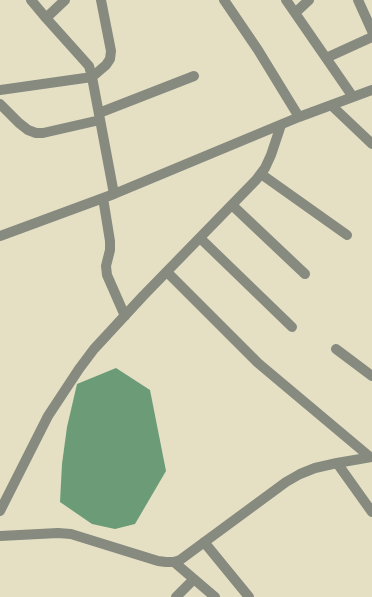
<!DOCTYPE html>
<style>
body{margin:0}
canvas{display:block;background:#e5e0c4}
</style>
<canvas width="372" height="597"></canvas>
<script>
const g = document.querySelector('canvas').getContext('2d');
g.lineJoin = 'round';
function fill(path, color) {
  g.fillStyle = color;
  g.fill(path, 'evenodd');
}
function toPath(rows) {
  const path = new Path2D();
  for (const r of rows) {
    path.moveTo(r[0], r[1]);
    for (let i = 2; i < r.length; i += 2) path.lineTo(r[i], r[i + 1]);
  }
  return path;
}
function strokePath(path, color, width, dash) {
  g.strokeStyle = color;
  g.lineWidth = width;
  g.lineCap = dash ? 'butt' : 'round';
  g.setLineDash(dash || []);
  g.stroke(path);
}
fill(toPath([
 [116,368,150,390,166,471,135,524,115,529,92,524,60,502,62,464,67,427,77,384]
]), '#6b9c77');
strokePath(toPath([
 [31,0,46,18,89,66,92,77,114,194],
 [224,0,258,50,299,117],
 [286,0,353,97],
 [358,0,372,31],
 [295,13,309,0],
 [46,18,65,0],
 [326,58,372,37],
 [0,90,92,77,106,65,110,59,111,51,101,0],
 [0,104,19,123,28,130,36,133,43,133,100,120],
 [331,105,372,144],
 [99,113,194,76],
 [261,174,347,235],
 [103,198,110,241,110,250,106,266,107,275,125,316],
 [232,205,305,274],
 [0,236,114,194,299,117,372,90],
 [200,238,292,327],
 [167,272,258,363,370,457],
 [336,349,372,376],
 [337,463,372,512],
 [0,511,48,416,79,369,94,349,143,296,256,180,265,168,271,155,281,125],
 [0,536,58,533,71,534,158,561,166,562,174,562,180,560,286,482,300,474,315,468,337,463,372,457],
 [204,542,249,597],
 [174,562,215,597],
 [176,597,194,579]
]), '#868a7f', 10);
</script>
